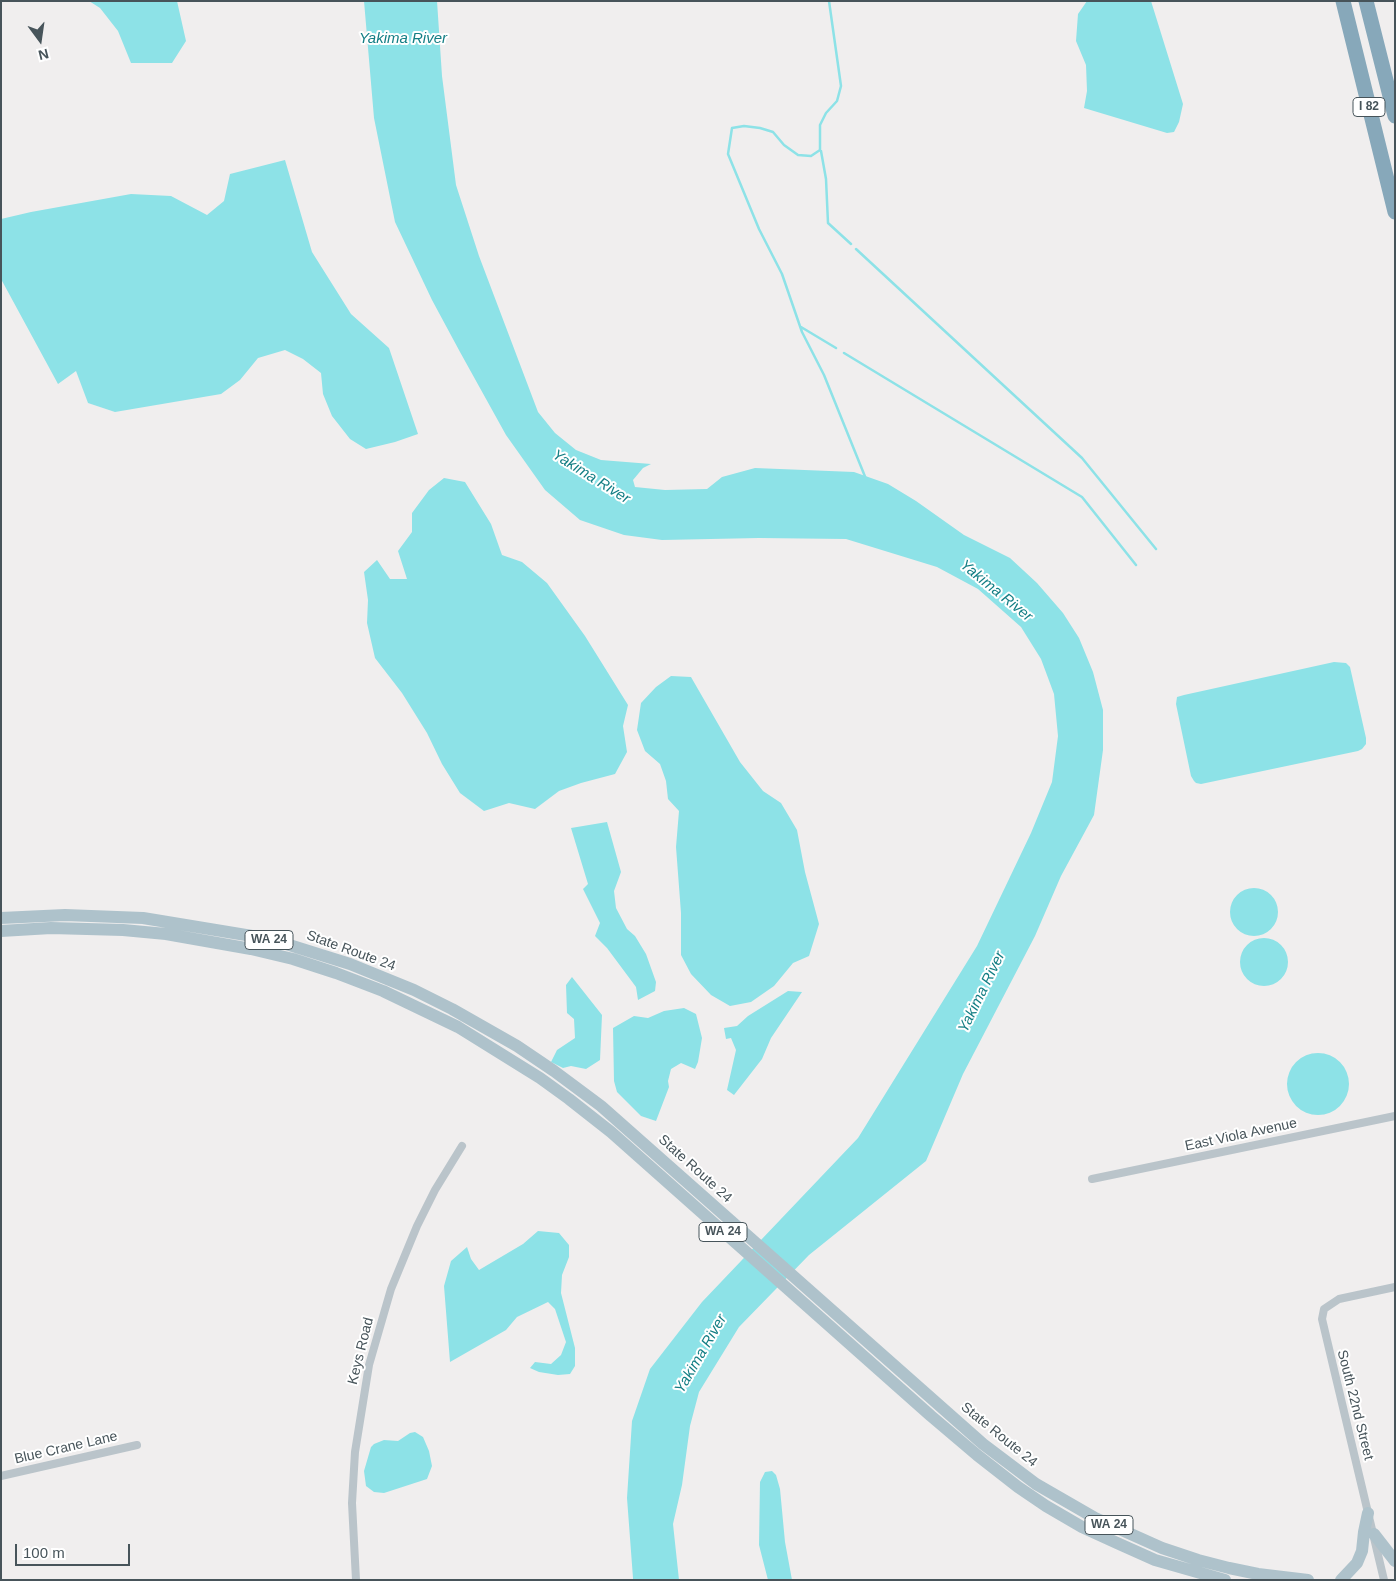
<!DOCTYPE html>
<style>
body{margin:0}
#map{position:relative;width:1396px;height:1581px;overflow:hidden;background:#f0eeee;font-family:Helvetica,sans-serif}
canvas{display:block}
.frame{position:absolute;inset:0;border:2px solid #47545a;pointer-events:none}
.north{position:absolute;left:15px;top:15px;width:50px;height:50px;-webkit-text-stroke:4px #fff;paint-order:stroke;rotate:166deg;font-size:14px;font-weight:700;line-height:20px;text-align:center;color:#47545a}
.north::after{content:'';display:block;margin:auto;width:18px;height:22px;background:#47545a;clip-path:polygon(50% 0,100% 100%,50% 72%,0 100%)}
.scale{position:absolute;left:15px;top:1544px;width:115px;height:22px;box-sizing:border-box;border:2px solid #47545a;border-top:0;padding-left:6px;font-size:15px;line-height:18px;white-space:nowrap;color:#47545a;-webkit-text-stroke:4px #fff;paint-order:stroke}
</style>
<div id="map">
<canvas width="1396" height="1581"></canvas>
<div class="frame"></div>
<div class="north">N</div>
<div class="scale">100 m</div>
</div>
<script>
const g = document.querySelector('canvas').getContext('2d');
g.lineJoin = 'round';
function fill(path, color) {
  g.fillStyle = color;
  g.fill(path, 'evenodd');
}
function toPath(rows) {
  const path = new Path2D();
  for (const r of rows) {
    if (r.length === 3) {
      path.moveTo(r[0] + r[2], r[1]);
      path.arc(r[0], r[1], r[2], 0, 2 * Math.PI);
      continue;
    }
    path.moveTo(r[0], r[1]);
    for (let i = 2; i < r.length; i += 2) path.lineTo(r[i], r[i + 1]);
  }
  return path;
}
function strokePath(path, color, width, dash) {
  g.strokeStyle = color;
  g.lineWidth = width;
  g.lineCap = dash ? 'butt' : 'round';
  g.setLineDash(dash || []);
  g.stroke(path);
}
function drawText(font, color, halo, rows, align = 'center') {
  g.font = font + ' Helvetica,sans-serif';
  g.lineWidth = 4;
  g.setLineDash([]);
  g.textBaseline = 'middle';
  g.strokeStyle = halo;
  g.fillStyle = color;
  for (const [text, x, y, turn = 0] of rows) {
    g.save();
    g.translate(x, y);
    g.rotate((+turn || 0) * Math.PI / 180);
    g.textAlign = isNaN(turn) ? turn : align;
    if (halo) g.strokeText(text, 0, 0);
    g.fillText(text, 0, 0);
    g.restore();
  }
}
fill(toPath([
 [89,1,177,1,186,41,172,63,131,63,118,31,100,8],
 [364,1,437,1,442,76,456,185,479,256,538,412,555,433,576,450,601,460,651,464,643,468,633,480,635,487,665,490,707,489,722,477,755,468,854,472,888,484,916,501,964,535,1010,558,1037,583,1063,613,1079,638,1093,672,1103,710,1103,750,1094,815,1061,876,1035,936,963,1074,926,1161,809,1255,739,1327,699,1392,690,1426,682,1485,673,1524,679,1580,633,1580,633,1578,627,1498,632,1421,650,1369,702,1302,858,1138,977,946,1031,833,1052,782,1058,736,1054,694,1041,659,1021,627,978,589,937,567,846,539,759,538,662,540,624,535,580,520,545,490,506,435,460,352,432,300,395,222,374,118],
 [1087,1,1151,1,1183,104,1179,122,1174,132,1167,133,1084,108,1087,91,1086,65,1076,41,1078,14],
 [285,160,312,252,351,314,389,348,418,434,395,442,366,449,350,439,332,416,323,394,321,373,303,359,285,350,258,358,240,380,221,394,115,412,88,403,76,371,58,384,1,279,1,219,31,212,131,194,171,196,207,215,224,201,230,174],
 [444,478,465,482,491,524,502,555,522,562,547,583,585,636,628,705,623,726,627,752,615,774,581,783,559,791,535,809,509,803,484,811,460,793,442,764,427,733,402,693,375,658,367,623,368,600,364,572,377,560,390,579,407,579,398,551,412,532,412,513,429,490],
 [1334,662,1346,663,1350,667,1366,738,1366,744,1362,749,1358,751,1201,784,1196,783,1194,781,1191,776,1176,704,1177,697,1184,695],
 [671,676,691,677,740,762,763,791,781,803,797,830,805,872,819,924,809,956,793,963,774,986,751,1002,730,1006,711,995,691,974,681,955,681,913,676,847,679,811,668,799,666,781,660,764,645,751,637,730,641,703,656,687],
 [607,822,621,872,614,891,616,908,627,929,635,936,646,954,656,982,655,991,638,1000,636,987,607,948,595,936,600,923,583,889,588,884,571,828],
 [1254,912,24],
 [1264,962,24],
 [572,977,602,1015,600,1060,586,1069,571,1066,563,1068,551,1062,557,1050,575,1038,574,1019,567,1013,566,985],
 [788,991,802,992,771,1038,762,1059,734,1095,727,1090,736,1050,731,1038,726,1039,724,1028,737,1026,748,1016],
 [684,1008,696,1014,702,1038,698,1062,695,1069,681,1063,671,1069,668,1081,669,1087,656,1121,641,1116,617,1092,614,1081,613,1028,634,1016,648,1018,664,1011],
 [1318,1084,31],
 [538,1231,559,1233,569,1245,569,1257,562,1275,561,1293,575,1348,575,1366,570,1374,558,1375,539,1372,530,1368,535,1362,551,1364,561,1355,566,1342,555,1309,548,1302,517,1317,506,1330,450,1362,444,1286,451,1261,467,1247,471,1259,479,1270,523,1244],
 [415,1432,423,1437,429,1451,432,1466,427,1479,384,1493,374,1492,366,1486,364,1471,371,1447,374,1444,384,1440,398,1441,410,1433],
 [772,1471,776,1475,780,1489,785,1542,792,1580,768,1580,759,1545,760,1482,765,1472]
]), '#8de2e7');
strokePath(toPath([
 [829,1,841,86,837,101,826,113,820,125,820,150,811,156,798,155,784,145,773,132,760,128,744,126,732,128,728,154,759,229,782,274,802,332,824,375,866,479],
 [821,151,826,179,828,223,851,244],
 [856,249,1082,458,1156,549],
 [801,327,836,348],
 [844,353,1082,497,1136,565]
]), '#8de2e7', 2.5);
strokePath(toPath([
 [1092,1179,1395,1116],
 [1,1476,137,1445],
 [356,1580,352,1503,355,1452,369,1365,391,1289,417,1226,435,1190,462,1146],
 [1384,1580,1322,1319,1324,1309,1339,1299,1395,1287]
]), '#bac4ca', 8);
strokePath(toPath([
 [1,918,65,915,143,918,252,936,283,943,350,964,414,990,452,1009,517,1046,554,1071,601,1106,983,1444,1036,1484,1095,1518,1162,1548,1198,1560,1229,1568,1258,1574,1308,1580],
 [1,931,51,928,123,930,166,934,251,949,293,959,336,973,383,991,458,1027,540,1078,569,1099,611,1132,931,1416,977,1455,1018,1487,1046,1506,1082,1527,1117,1543,1155,1560,1225,1580],
 [1374,1534,1395,1561],
 [1341,1580,1357,1563,1362,1551,1364,1532,1368,1513]
]), '#aec2cb', 12);
strokePath(toPath([
 [1343,1,1395,212],
 [1366,1,1395,116]
]), '#87a8ba', 15);
for (const [x, y, w] of [
 [1369,107,32],
 [269,940,48],
 [723,1232,48],
 [1109,1525,48]
]) {
  const box = new Path2D();
  box.roundRect(x - w / 2, y - 9.5, w, 19, 4);
  g.fillStyle = '#fff';
  g.fill(box);
  strokePath(box, '#47545a', 1);
}
drawText('bold 12px', '#47545a', null, [
 ["I 82",1369,107],
 ["WA 24",269,940],
 ["WA 24",723,1232],
 ["WA 24",1109,1525]
]);
drawText('14px', '#47545a', '#fff', [
 ["State Route 24",351,951,20],
 ["East Viola Avenue",1241,1135,-12],
 ["State Route 24",695,1169,42],
 ["Keys Road",361,1351,-76],
 ["South 22nd Street",1355,1405,76],
 ["State Route 24",999,1435,39],
 ["Blue Crane Lane",66,1448,-13]
]);
drawText('italic 15px', '#137e84', '#fff', [
 ["Yakima River",403,39],
 ["Yakima River",591,477,32],
 ["Yakima River",996,591,39],
 ["Yakima River",982,992,-64],
 ["Yakima River",701,1354,-60]
]);
</script>
